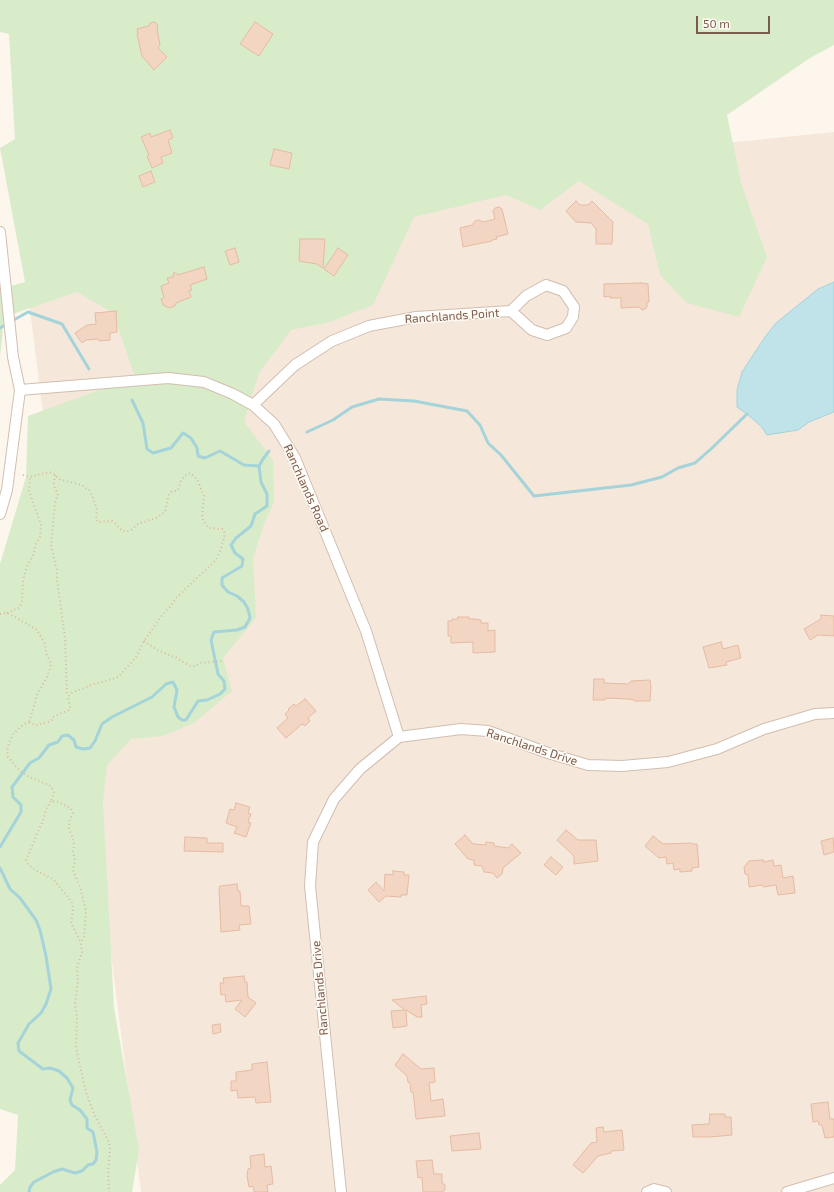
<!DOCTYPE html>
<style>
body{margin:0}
#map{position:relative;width:834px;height:1192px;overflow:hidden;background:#fdf6ec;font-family:"Exo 2",sans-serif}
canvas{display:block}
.scale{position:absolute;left:696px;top:16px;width:74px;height:18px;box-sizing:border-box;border:2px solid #7a5c4d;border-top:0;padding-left:5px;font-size:12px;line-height:14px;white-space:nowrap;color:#7a5c4d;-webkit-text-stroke:3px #fffaf3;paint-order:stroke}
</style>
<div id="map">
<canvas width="834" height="1192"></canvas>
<div class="scale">50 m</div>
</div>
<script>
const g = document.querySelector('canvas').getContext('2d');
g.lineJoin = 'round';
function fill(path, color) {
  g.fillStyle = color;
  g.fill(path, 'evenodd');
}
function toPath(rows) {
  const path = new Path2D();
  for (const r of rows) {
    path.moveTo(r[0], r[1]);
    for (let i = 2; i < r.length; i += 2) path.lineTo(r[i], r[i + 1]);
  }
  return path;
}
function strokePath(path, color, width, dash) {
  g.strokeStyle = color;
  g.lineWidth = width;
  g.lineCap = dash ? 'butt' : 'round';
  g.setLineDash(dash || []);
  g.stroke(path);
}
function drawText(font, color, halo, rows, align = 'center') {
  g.font = font + ' "Exo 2",sans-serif';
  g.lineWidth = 3;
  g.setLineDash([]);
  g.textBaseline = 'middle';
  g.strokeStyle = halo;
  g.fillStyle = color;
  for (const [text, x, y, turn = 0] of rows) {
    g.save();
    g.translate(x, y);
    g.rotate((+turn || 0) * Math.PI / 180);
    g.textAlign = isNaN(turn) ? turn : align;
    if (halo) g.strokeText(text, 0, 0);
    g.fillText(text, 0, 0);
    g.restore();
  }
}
fill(toPath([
 [834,132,834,1192,141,1192,18,215]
]), '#f5e8da');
fill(toPath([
 [0,0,834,0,834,45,810,58,727,115,742,186,767,257,739,317,687,303,660,275,648,224,579,181,540,210,506,195,414,217,373,305,330,322,291,330,259,373,244,422,273,460,274,502,264,524,253,559,256,618,223,658,232,691,194,723,163,736,131,739,107,765,103,802,114,1008,139,1150,132,1192,0,1192,0,1185,15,1170,18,1115,0,1109,0,564,26,477,28,416,135,377,113,313,77,292,4,317,0,358,0,289,25,282,0,148,15,139,9,34,0,32]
]), '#d8ecc9');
const water = toPath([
 [834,282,834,412,809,422,798,430,767,435,761,426,747,414,737,407,737,390,742,372,765,337,776,323,818,289,834,282]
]);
fill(water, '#bfe3e8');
strokePath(water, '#a5d3da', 1);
strokePath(toPath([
 [12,321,28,312,62,324,89,369],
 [0,328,7,324],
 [132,400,143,423,147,449,153,453,171,448,183,433,191,438,197,448,198,456,205,458,220,451,244,465,259,466],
 [307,432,333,420,352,407,379,399,414,401,467,411,480,425,488,443,501,455,534,496,631,485,662,477,678,468,695,463,712,448,747,414],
 [259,466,263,459,269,451],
 [0,847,21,812,21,805,13,797,12,787,30,763,39,758,49,745,58,742,62,736,68,735,74,740,76,747,83,749,90,748,95,741,102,724,112,717,152,697,166,684,173,682,177,690,174,707,178,717,182,720,186,720,198,701,207,700,220,694,225,689,224,681,218,674,211,640,214,632,237,630,245,627,250,618,248,609,244,602,237,596,228,592,222,585,222,578,242,566,243,559,235,553,231,545,236,538,251,526,255,514,267,506,267,494,261,482,259,466],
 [0,868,10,889,20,898,36,920,40,930,46,956,51,989,46,1004,41,1013,29,1024,18,1043,19,1051,43,1069,50,1068,59,1071,67,1078,73,1088,70,1100,72,1105,80,1110,87,1119,87,1128,93,1132,97,1152,96,1160,93,1164,88,1165,82,1171,75,1173,62,1169,53,1172,34,1182,30,1187,29,1192]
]), '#a5d3da', 3);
const building = toPath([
 [154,22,157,24,158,28,157,29,160,45,158,48,167,57,154,70,142,56,137,34,138,34,137,29,149,26,150,23,154,22],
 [255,22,273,34,259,56,240,44,255,22],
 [170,130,173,138,168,140,172,153,161,157,163,163,152,168,147,156,149,155,141,137,150,133,151,137,170,130],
 [274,149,292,153,289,169,270,165,274,149],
 [151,171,155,182,143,187,139,176,151,171],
 [576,201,580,205,588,205,592,201,613,222,612,244,596,244,596,229,591,223,576,222,566,211,576,201],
 [499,207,502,209,508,234,496,237,497,239,492,240,492,241,463,247,460,228,472,225,475,221,479,220,483,222,495,219,493,211,495,208,499,207],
 [300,239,325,239,323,268,317,264,299,261,300,239],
 [235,248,239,262,230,265,225,251,235,248],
 [338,248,348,255,334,276,324,269,338,248],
 [204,267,207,279,190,285,192,290,189,291,191,297,176,303,175,306,169,308,163,305,161,299,164,298,161,286,169,283,167,278,173,277,174,272,178,275,204,267],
 [641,283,648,284,649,302,647,302,647,307,645,309,642,310,639,307,621,308,621,298,610,298,610,296,604,297,604,284,641,283],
 [116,311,117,332,110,333,110,340,99,341,98,339,86,340,82,343,75,333,87,325,96,324,95,313,116,311],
 [821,615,834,616,834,636,818,635,810,640,804,629,821,619,821,615],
 [458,617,469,617,469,619,475,619,481,620,481,623,488,623,488,631,495,630,495,652,473,653,473,642,451,643,451,636,448,636,448,621,452,621,452,619,458,619,458,617],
 [721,642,723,649,738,645,741,658,726,662,727,665,709,668,703,647,721,642],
 [594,679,604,679,604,683,628,684,631,681,650,680,651,687,650,701,634,701,634,700,629,699,605,698,605,700,593,700,594,679],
 [305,699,316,711,308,718,310,721,305,726,302,724,286,738,277,728,288,718,285,714,289,710,288,709,294,704,296,706,305,699],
 [236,803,250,807,248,813,251,814,248,822,251,823,246,837,234,833,237,827,226,823,230,809,234,810,236,803],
 [566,830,578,840,596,840,598,861,574,864,574,856,557,840,566,830],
 [465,835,473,844,486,845,486,842,494,843,494,846,508,848,512,844,521,853,503,868,502,874,497,878,493,873,484,872,482,866,474,865,474,860,468,859,455,844,465,835],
 [653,836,663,844,691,843,692,844,697,844,699,867,692,868,692,871,680,872,680,869,674,870,673,863,667,864,666,857,659,858,645,846,653,836],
 [185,837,207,838,207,843,223,843,223,852,184,851,185,837],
 [833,838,834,852,824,855,821,841,833,838],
 [551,857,563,867,556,875,544,865,551,857],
 [763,860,763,862,773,860,774,866,781,865,783,878,793,876,795,893,778,895,776,885,764,887,762,885,749,887,748,875,745,874,744,867,749,861,763,860],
 [393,871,404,872,404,875,409,875,407,895,401,895,401,897,386,896,379,902,368,890,376,882,384,891,385,874,393,875,393,871],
 [237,884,238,891,240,891,241,906,249,906,251,924,239,925,240,930,221,932,219,888,220,886,237,884],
 [244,976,245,982,247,982,248,997,256,1003,245,1017,235,1009,242,1000,226,1002,225,994,221,995,220,983,224,983,223,978,244,976],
 [426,996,427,1004,421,1005,422,1017,417,1017,406,1010,407,1026,393,1028,391,1011,405,1010,392,1000,426,996],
 [220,1024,221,1032,213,1034,212,1025,220,1024],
 [403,1054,421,1069,434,1068,435,1082,429,1083,431,1101,443,1099,445,1116,416,1119,413,1092,411,1092,410,1083,408,1082,407,1076,395,1065,403,1054],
 [267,1062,271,1102,256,1103,255,1097,238,1098,237,1090,231,1091,231,1081,236,1081,236,1072,252,1070,252,1064,267,1062],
 [828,1102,830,1119,834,1119,834,1137,825,1138,822,1125,819,1125,818,1121,813,1122,811,1104,828,1102],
 [710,1114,725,1114,725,1117,731,1117,732,1135,710,1137,693,1137,692,1125,709,1124,710,1114],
 [603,1127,604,1132,622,1130,624,1150,611,1151,611,1153,598,1156,583,1173,573,1165,591,1143,597,1142,596,1128,603,1127],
 [479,1133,481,1149,452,1151,450,1136,479,1133],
 [264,1154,265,1167,271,1166,273,1184,267,1185,268,1192,254,1192,253,1186,249,1187,247,1176,248,1169,251,1168,250,1156,264,1154],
 [432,1160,434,1174,442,1174,442,1183,445,1185,445,1190,443,1192,423,1192,422,1177,418,1178,416,1161,432,1160]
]);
fill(building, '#f3d5c3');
strokePath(building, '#e6bba3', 1);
const minor = toPath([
 [0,232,13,357,20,390,7,490,0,514],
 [546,285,563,291,574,307,573,317,566,328,547,335,532,330,511,311,526,296,546,285],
 [20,390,168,378,204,382,233,394,253,405,274,424,295,458,366,631,399,737],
 [253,405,295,365,332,341,369,326,416,317,511,311],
 [341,1192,310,886,313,842,334,799,360,769,399,737,461,729,488,731,548,753,588,765,622,766,668,762,717,749,764,729,815,714,834,713],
 [647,1192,654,1189,666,1192],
 [787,1192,834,1178]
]);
strokePath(minor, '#d1beb0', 12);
strokePath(toPath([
 [23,475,30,477,49,472,53,473,59,479,66,481,82,485,85,488,89,490,92,495,97,510,96,519,98,522,112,521,115,523,120,529,126,532,131,530,138,524,158,517,165,512,169,494,171,492,178,490,181,481,186,475,190,473,197,479,204,496,202,517,204,522,209,528,223,529,225,534,220,552,215,561,176,598,169,608,163,614,144,641,136,657,120,675,116,678,94,684,71,693,68,697,70,707,69,710,53,717,51,721,37,725,29,723,24,724,13,734,9,743,7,751,8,757,20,771,29,777,51,786,54,793,51,801,59,802,71,809,73,813,69,822,69,829,72,836,74,844,73,852,75,861,73,870,80,887,86,911,84,937,81,943,82,953,79,961,77,968,78,982,75,1003,77,1018,76,1048,86,1092,95,1116,109,1142,110,1149,108,1173,109,1192],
 [55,475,54,483,55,489,58,494,55,503,51,545,57,571,57,579,65,638,67,696],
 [7,613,19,608,22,602,23,581,26,569,34,553,35,546,40,537,41,525,29,491,30,477],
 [0,614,7,613,15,617,37,630,45,644,46,653,51,664,50,669,47,677,37,695,29,723],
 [144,641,159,651,175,657,190,666,195,666,200,663,222,661],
 [51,801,46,809,44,818,26,860,28,864,35,870,53,879,72,902,73,910,71,923,81,943]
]), '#d9b8a5', 2, [1, 3]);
strokePath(minor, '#fff', 10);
drawText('12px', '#7a5c4d', '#fffaf3', [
 ["Ranchlands Point",452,316,-4],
 ["Ranchlands Road",306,488,66],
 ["Ranchlands Drive",532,747,18],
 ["Ranchlands Drive",320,988,-95]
]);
</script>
